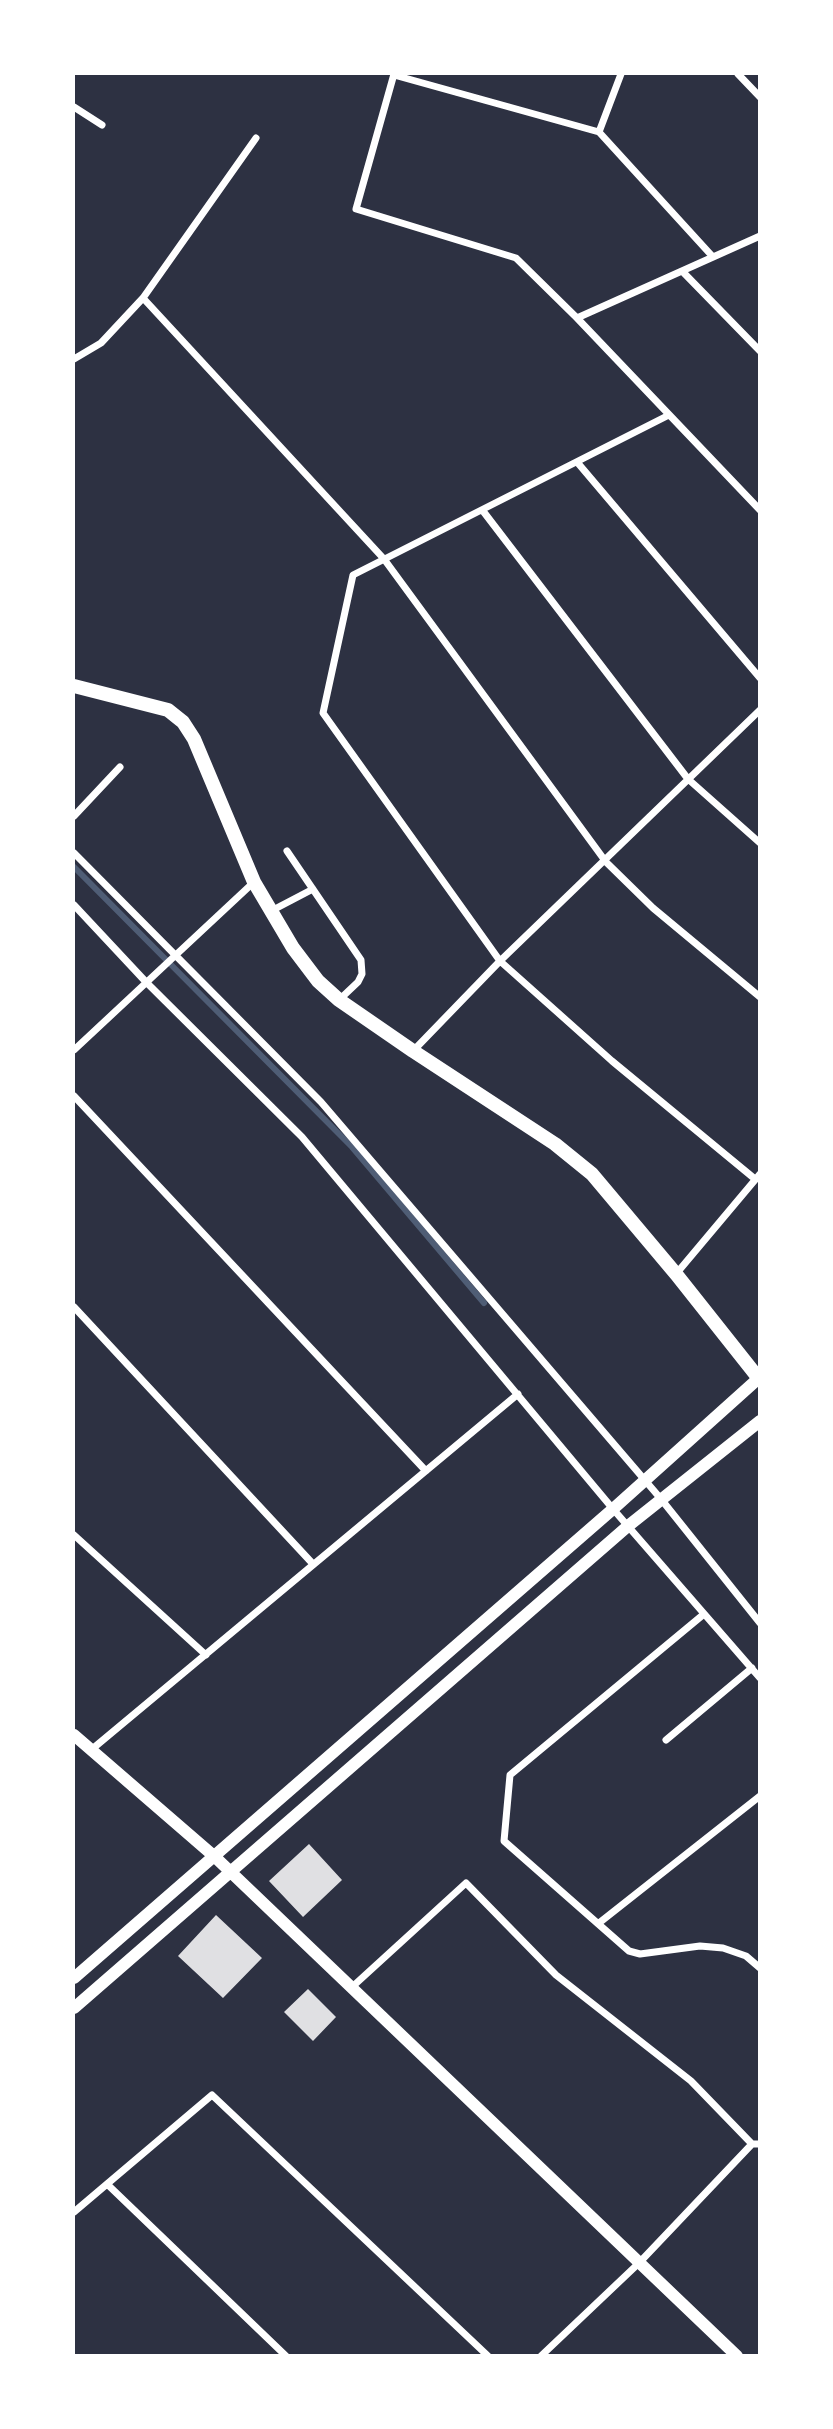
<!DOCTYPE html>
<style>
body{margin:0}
#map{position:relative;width:833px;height:2429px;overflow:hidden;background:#2d3142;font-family:"Sofia Sans Condensed",sans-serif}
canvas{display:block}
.frame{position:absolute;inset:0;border:75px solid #fff;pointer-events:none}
</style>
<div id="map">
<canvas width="833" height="2429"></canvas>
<div class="frame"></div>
</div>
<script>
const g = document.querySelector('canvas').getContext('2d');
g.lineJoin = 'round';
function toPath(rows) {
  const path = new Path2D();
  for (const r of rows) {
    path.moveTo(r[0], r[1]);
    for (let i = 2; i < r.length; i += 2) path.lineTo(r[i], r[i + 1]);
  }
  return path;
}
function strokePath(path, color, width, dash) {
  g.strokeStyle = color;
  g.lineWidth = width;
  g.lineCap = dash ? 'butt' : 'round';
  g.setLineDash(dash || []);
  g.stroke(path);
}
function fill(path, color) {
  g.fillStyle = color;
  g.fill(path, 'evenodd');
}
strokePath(toPath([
 [74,867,352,1147,484,1303]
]), '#4f5d75', 6);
fill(toPath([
 [309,1844,342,1880,303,1917,269,1881],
 [216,1915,262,1958,223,1998,178,1956],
 [308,1989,336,2017,313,2041,284,2012]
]), '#e0e0e3');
strokePath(toPath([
 [394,74,356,209,516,258,577,318,760,510],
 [738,74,760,97],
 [394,75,599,132,713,257],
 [74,107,102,125],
 [599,132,621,74],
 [682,271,760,351],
 [143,298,384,559,606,862,653,908,760,997],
 [577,318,760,236],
 [74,359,101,343,143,298,256,138],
 [667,416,353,575,323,713,500,961,612,1061,755,1179],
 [577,462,760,678],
 [483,511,688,779,760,843],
 [74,816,120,767],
 [287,851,361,960,362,974,358,982,339,1000],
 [74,853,321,1102,661,1499,760,1623],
 [74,905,146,982,302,1137,613,1509,760,1678],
 [271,911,313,889],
 [74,1050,254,882],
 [413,1051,500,961,760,710],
 [74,1096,426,1471],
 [676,1274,760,1174],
 [74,1307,313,1564],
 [74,1535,206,1655],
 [704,1614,510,1775,504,1841,629,1951,640,1954,700,1946,723,1948,746,1956,760,1968],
 [666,1740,752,1668],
 [91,1750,518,1394],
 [599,1923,760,1796],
 [351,1988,466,1883,556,1975,691,2081,752,2144,760,2144],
 [107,2184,286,2356],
 [74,2212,212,2095,488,2356],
 [541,2356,639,2263,752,2144]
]), '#fff', 7);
strokePath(toPath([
 [74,1735,215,1857,737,2356],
 [74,1978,613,1509,760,1377],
 [74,2008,628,1526,760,1421]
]), '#fff', 12);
strokePath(toPath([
 [74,686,168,710,183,722,194,739,254,882,293,948,318,981,339,1000,413,1051,555,1144,592,1174,676,1274,760,1380]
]), '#fff', 14);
</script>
